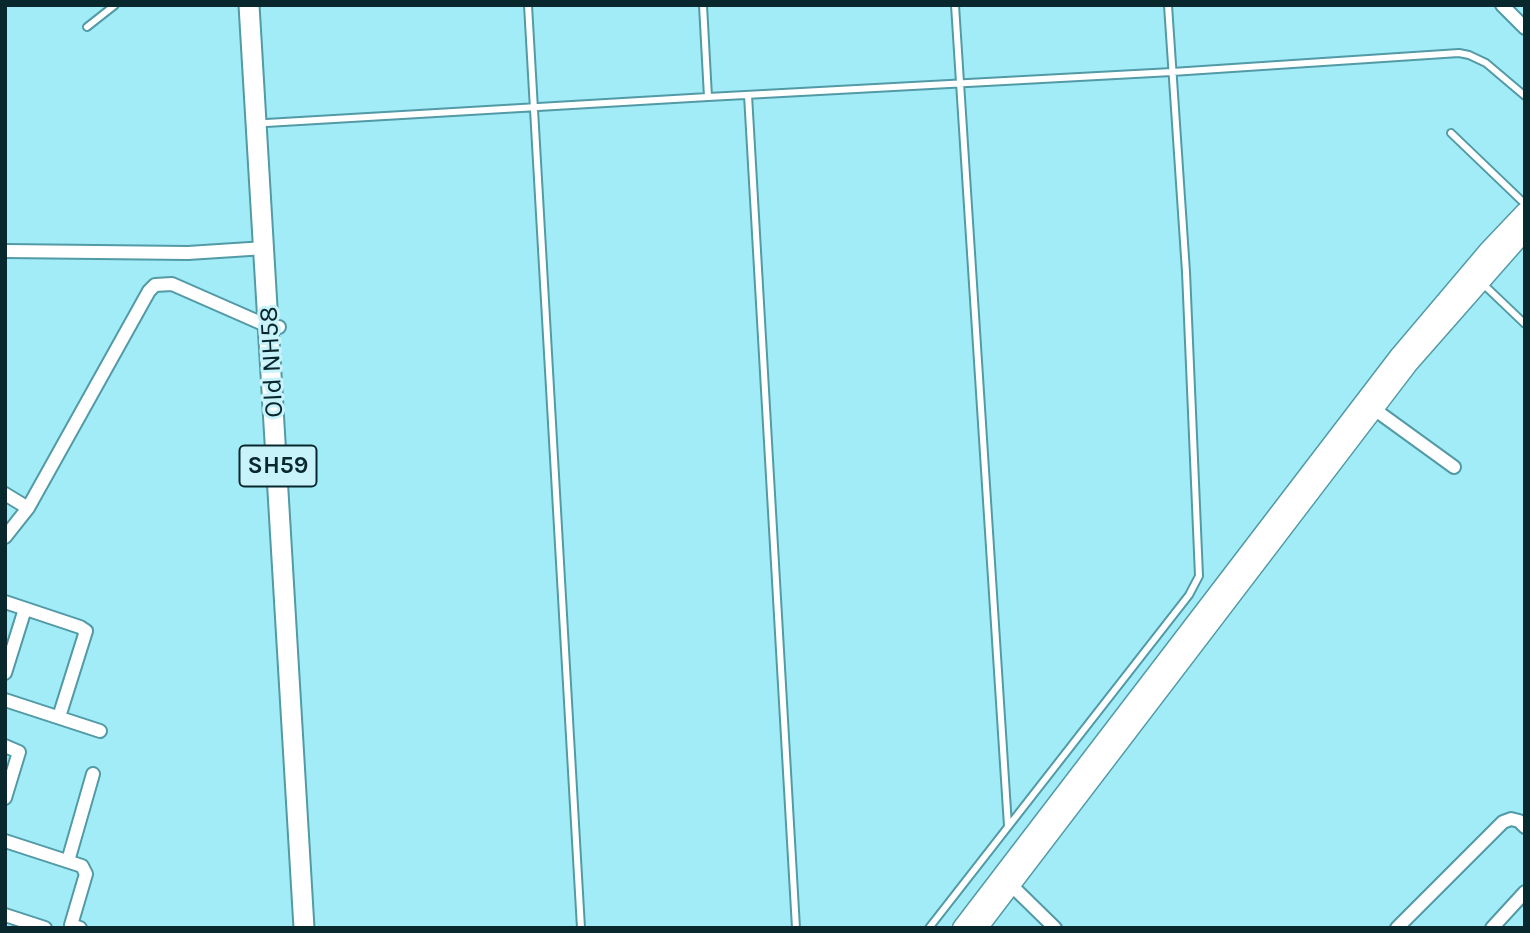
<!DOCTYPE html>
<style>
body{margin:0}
#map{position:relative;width:1530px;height:933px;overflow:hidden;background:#a2ecf8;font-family:Karla,sans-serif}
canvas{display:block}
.frame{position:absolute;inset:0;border:7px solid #08282d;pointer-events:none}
</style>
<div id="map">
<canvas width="1530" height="933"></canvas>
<div class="frame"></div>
</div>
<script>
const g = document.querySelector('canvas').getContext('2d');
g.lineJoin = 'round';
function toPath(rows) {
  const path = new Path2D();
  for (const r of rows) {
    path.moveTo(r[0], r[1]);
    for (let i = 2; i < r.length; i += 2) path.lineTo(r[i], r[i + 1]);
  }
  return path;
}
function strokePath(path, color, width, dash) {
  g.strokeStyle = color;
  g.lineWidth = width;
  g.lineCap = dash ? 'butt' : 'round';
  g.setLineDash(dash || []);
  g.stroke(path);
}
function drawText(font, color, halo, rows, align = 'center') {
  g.font = font + ' Karla,sans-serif';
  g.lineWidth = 6;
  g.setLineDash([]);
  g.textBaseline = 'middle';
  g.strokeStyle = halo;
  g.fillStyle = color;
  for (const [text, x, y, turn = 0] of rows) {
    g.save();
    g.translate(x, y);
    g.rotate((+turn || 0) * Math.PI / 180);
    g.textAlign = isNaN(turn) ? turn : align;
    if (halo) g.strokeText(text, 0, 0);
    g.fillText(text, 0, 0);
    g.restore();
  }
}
const lane = toPath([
 [528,5,581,928],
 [703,5,708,97,1172,72,1459,53,1469,55,1486,63,1525,96],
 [955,5,1008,826],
 [87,27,115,5],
 [748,95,796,928],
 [266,123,708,97],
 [1451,133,1525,204],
 [1481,282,1525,324],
 [929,928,1189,595,1199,576,1186,272,1168,5]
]);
const street = toPath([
 [1502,5,1525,28],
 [5,251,188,253,265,248],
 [1374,409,1454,467],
 [5,494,28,508],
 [5,537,28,508,149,291,155,285,172,284,270,327,279,327],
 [5,602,80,627,86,631,59,717],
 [5,673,25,609],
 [5,700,100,731],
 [5,746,19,752,5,798],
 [5,841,82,866,86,874,71,925,80,928],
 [68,861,93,774],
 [1007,881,1055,928],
 [5,915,45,928],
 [1397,928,1503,822,1511,819,1519,821,1525,827],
 [1492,928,1525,892]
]);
const secondary = toPath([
 [962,928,1400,355,1488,251,1525,212],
 [978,928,1409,363,1525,231]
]);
const primary = toPath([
 [249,5,304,928]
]);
strokePath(lane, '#519aa6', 10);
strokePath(street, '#519aa6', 16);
strokePath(secondary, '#519aa6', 21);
strokePath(primary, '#519aa6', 23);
strokePath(lane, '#fff', 6);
strokePath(street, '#fff', 12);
strokePath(secondary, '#fff', 18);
strokePath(primary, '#fff', 19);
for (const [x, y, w] of [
 [278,466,77]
]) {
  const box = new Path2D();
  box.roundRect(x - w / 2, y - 20.5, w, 41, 5);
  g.fillStyle = '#c9f3fb';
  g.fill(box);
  strokePath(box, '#08282d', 2);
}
drawText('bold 24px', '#08282d', null, [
 ["SH59",278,466]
]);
drawText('26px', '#08282d', '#c9f3fb', [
 ["Old NH58",272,362,-93]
]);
</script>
